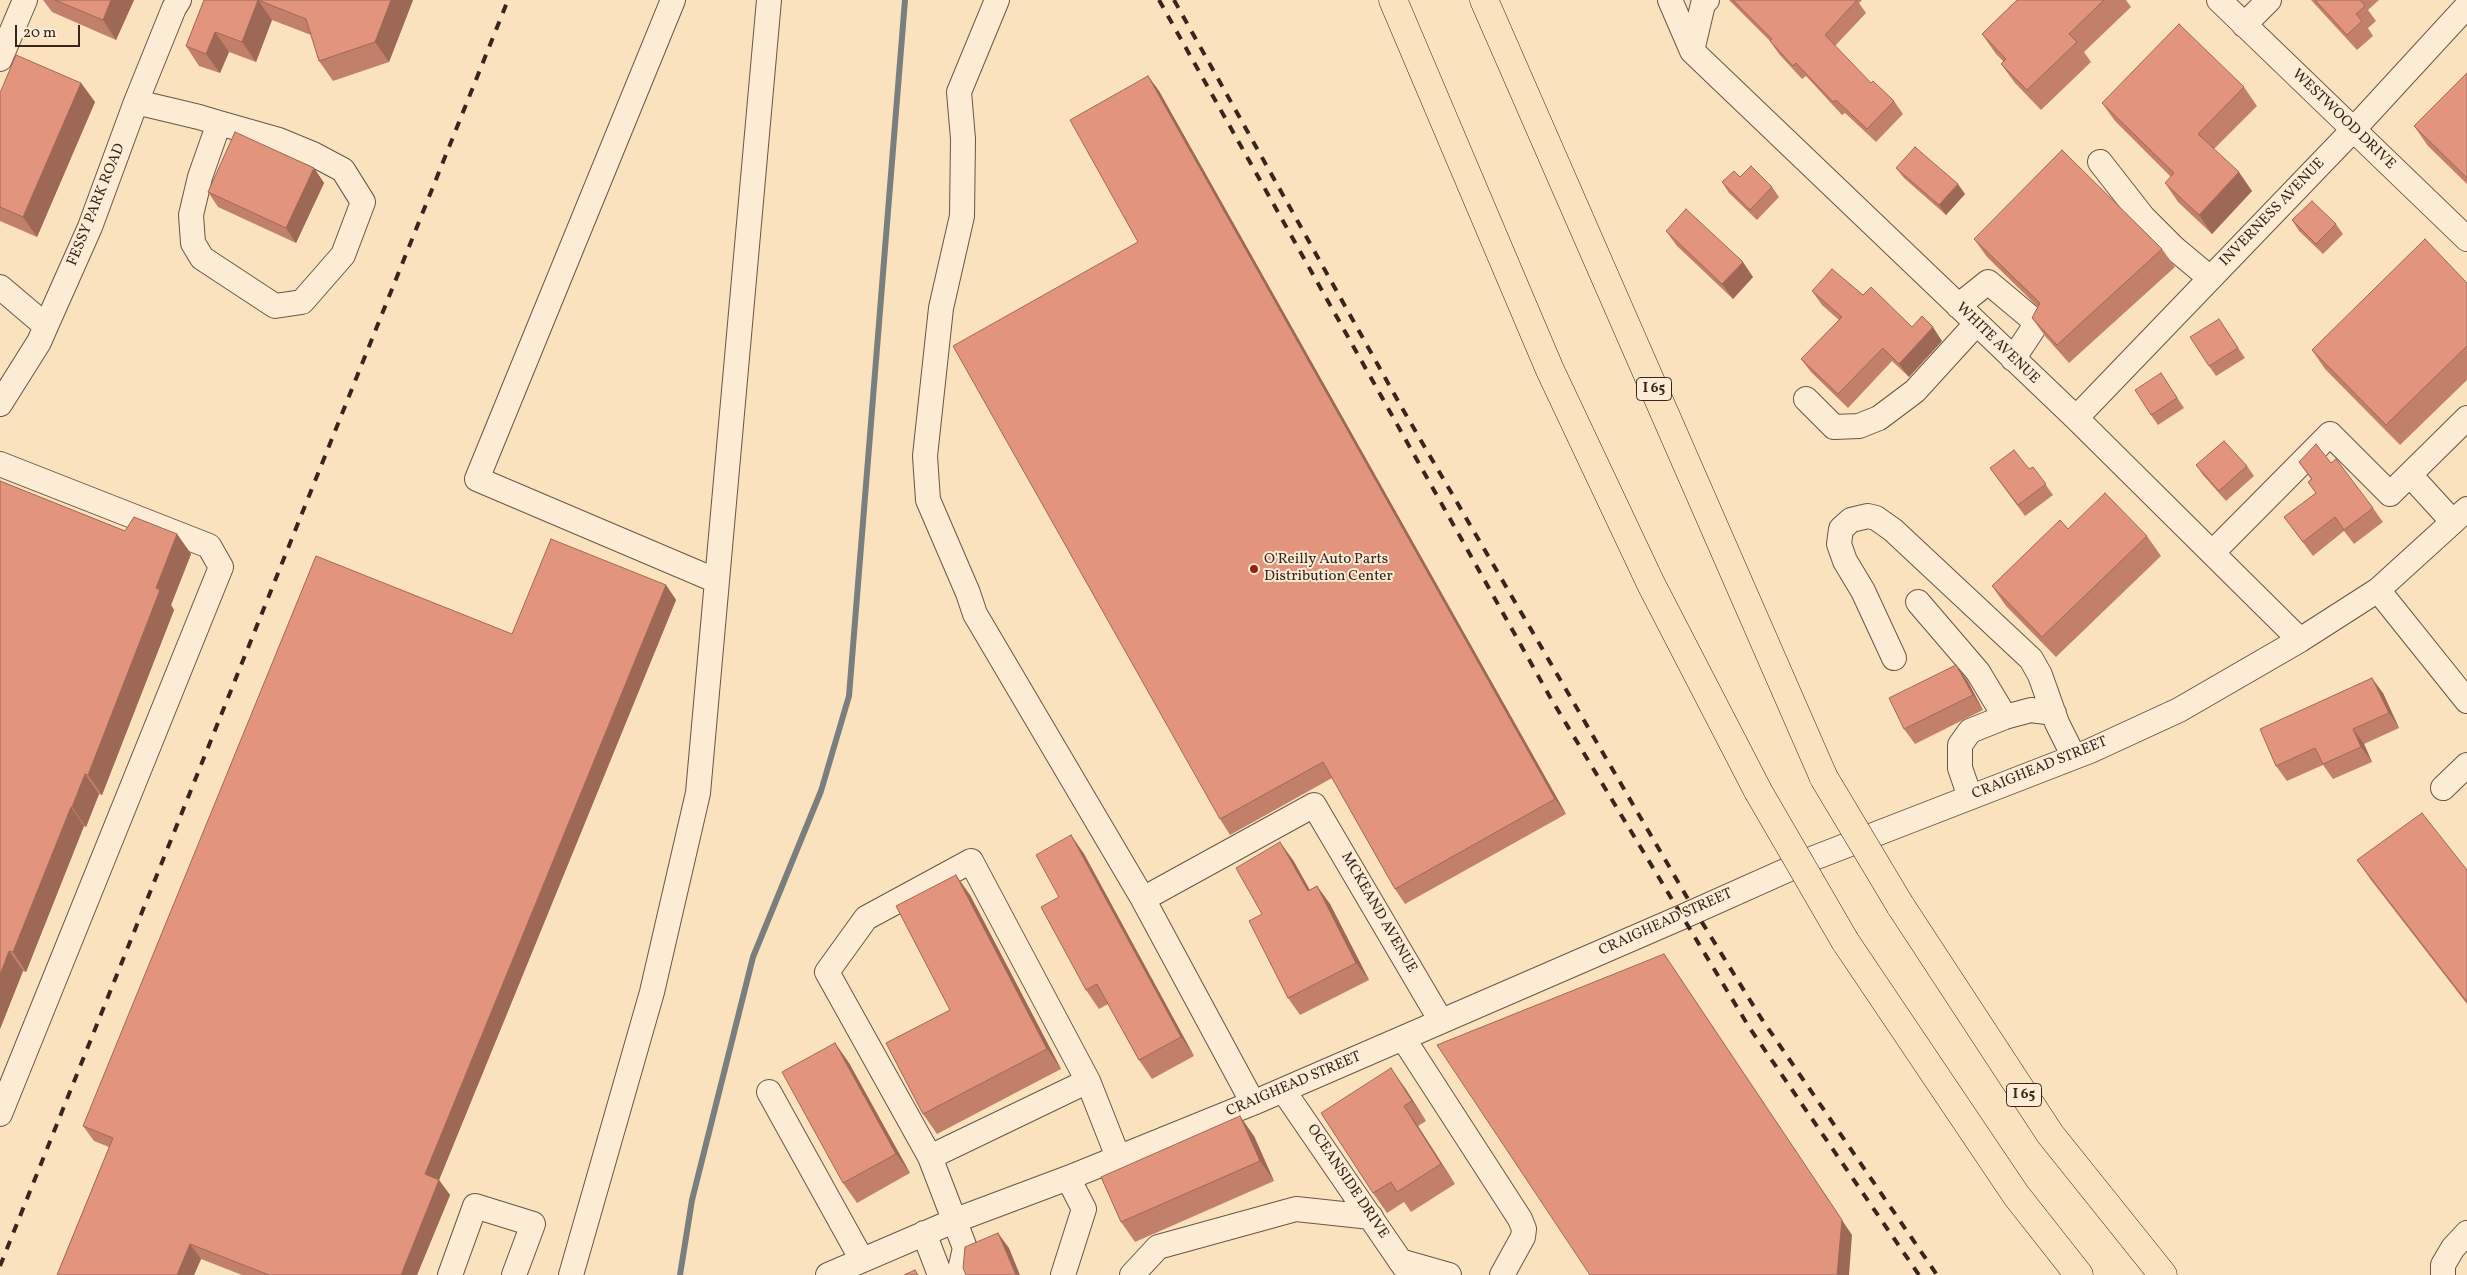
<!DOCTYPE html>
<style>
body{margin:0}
#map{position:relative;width:2467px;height:1275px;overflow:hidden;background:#fbe2bf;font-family:Vollkorn,serif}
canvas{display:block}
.scale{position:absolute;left:15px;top:25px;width:65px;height:22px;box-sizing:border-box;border:2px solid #37261d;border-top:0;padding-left:6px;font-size:15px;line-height:18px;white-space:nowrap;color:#37261d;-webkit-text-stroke:4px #fcecd5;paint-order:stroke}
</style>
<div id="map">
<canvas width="2467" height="1275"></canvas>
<div class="scale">20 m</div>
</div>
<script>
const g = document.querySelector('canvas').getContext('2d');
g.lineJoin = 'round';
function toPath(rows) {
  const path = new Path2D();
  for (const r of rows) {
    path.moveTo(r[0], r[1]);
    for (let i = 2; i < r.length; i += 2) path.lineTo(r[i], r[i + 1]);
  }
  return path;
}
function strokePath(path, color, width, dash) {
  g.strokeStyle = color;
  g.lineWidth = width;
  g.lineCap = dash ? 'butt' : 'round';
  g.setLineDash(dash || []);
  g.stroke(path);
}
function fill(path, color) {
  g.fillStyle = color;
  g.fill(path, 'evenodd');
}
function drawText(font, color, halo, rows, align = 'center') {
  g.font = font + ' Vollkorn,serif';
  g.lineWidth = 4;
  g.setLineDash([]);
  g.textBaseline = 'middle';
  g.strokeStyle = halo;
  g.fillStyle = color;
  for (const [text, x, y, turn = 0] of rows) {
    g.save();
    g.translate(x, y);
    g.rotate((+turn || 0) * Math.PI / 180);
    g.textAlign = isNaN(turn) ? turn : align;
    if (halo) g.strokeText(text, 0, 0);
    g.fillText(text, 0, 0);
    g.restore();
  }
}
strokePath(toPath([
 [680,1275,692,1200,753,957,821,791,849,696,905,0]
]), '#797f7e', 6);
const minor = toPath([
 [673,0,477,479,717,581],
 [997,0,959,92,963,139,962,216,941,308,925,456,928,500,968,593,975,614,1143,899,1253,1103],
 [1670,0,1692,51,2076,418,2300,640],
 [2219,0,2467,239],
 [2244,25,2269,0],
 [1692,51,1703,4,1707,0],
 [0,59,25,0],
 [136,102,199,117,219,123,279,140,313,154,343,170,363,202,343,255,302,302,275,306,202,258,193,243,191,215,200,177,219,123],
 [2100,162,2143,217,2174,248,2210,278],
 [0,287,46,326],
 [1958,306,1988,282,2037,323,2013,359],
 [1806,399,1834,427,1859,426,1879,418,1915,391,1976,324],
 [0,404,39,342,46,326,90,227,136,102,174,8,179,0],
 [2076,418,2353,130,2467,6],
 [0,464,209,546,221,567,0,1114],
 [2410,475,2453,522],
 [2212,553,2330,434,2390,494,2467,418],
 [2378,590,2467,701],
 [1918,602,1978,672,2005,717],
 [1894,658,1863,591,1845,561,1839,544,1841,529,1851,520,1868,516,1876,518,1893,530,2031,659,2040,675,2057,723,2074,757],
 [2443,788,2467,765],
 [1970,797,1960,768,1960,745,1970,731,2005,717,2031,710,2054,713],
 [1143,899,1314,805,1441,1021],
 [1403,1038,1520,1219,1524,1229,1523,1237,1502,1275],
 [1283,1090,1410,1275],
 [769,1092,862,1260],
 [930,1157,1088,1081],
 [924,1233,940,1275],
 [1400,1261,1449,1275],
 [450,1275,475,1206,533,1224,514,1275],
 [571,1275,652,992,698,793,769,0],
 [828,1275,956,1220,1068,1178,1253,1103,1682,917,1814,858,2090,751,2179,710,2300,640,2378,590,2467,509],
 [962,1275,960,1270,965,1248,930,1157,827,972,866,918,971,861,1088,1081,1118,1157],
 [1063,1275,1084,1209,1068,1178],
 [1132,1275,1158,1247,1296,1209,1371,1217],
 [2443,1275,2443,1265,2453,1248,2467,1233]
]);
const highway = toPath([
 [1393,0,1550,370,1651,584,1758,791],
 [1484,0,1824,778],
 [1900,905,2050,1134,2163,1275],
 [1845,941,2016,1195,2079,1275]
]);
strokePath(minor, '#685546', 26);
strokePath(highway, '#37261d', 29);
strokePath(minor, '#fcecd5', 24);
strokePath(highway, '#fbe2bf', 28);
strokePath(toPath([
 [1159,0,1550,697,1749,1027,1919,1275],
 [1174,0,1402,408,1695,911,1761,1018,1937,1275],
 [0,1266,508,0]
]), '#37261d', 4, [9, 9]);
const highwayBridge = toPath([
 [1824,778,1900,905],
 [1758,791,1845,941]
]);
strokePath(highwayBridge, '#37261d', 29, []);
strokePath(highwayBridge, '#fbe2bf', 28);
fill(toPath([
 [43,0,134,0,116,40,52,12],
 [204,0,413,0,389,62,333,81,319,61,311,35,272,20,256,62,229,52,220,73,199,66,186,46],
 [1729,0,1862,0,1859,3,1866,13,1835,46,1871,83,1894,101,1903,114,1876,142,1845,113,1842,115,1806,76,1802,79,1779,54,1770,41],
 [2017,0,2126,0,2131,7,2084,52,2091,62,2041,110,2015,83,2001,64,2003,61,1996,54,1982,34],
 [2311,0,2379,0,2368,10,2376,21,2368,28,2373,36,2357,50],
 [2467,73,2467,184,2428,146,2414,126],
 [1148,76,1159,91,1566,814,1405,904,1395,889,1332,778,1230,835,1220,819,1138,242],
 [81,83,95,102,37,237,0,221,0,93],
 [2244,87,2257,106,2214,149,2252,191,2212,234,2178,202,2165,183,2171,177,2115,121,2102,103],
 [314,168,324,183,296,243,218,207,208,192],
 [1896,168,1965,194,1946,215,1904,178],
 [1740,177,1772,187,1779,197,1757,220,1729,193,1722,182],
 [2292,220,2336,224,2343,234,2323,254,2299,231],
 [1666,231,1753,277,1733,299,1677,246],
 [1974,239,2162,249,2175,267,2069,363,2045,336,2032,318,2038,307,1987,257],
 [2467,283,2467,380,2400,445,2325,369,2312,350],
 [1812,291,1863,295,1912,327,1942,341,1909,377,1892,361,1848,408,1811,372,1801,359,1839,320,1822,305],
 [2219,319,2245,358,2216,376,2209,366],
 [2161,373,2184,408,2158,425,2151,415],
 [2299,462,2331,463,2373,508,2383,522,2354,544,2344,531,2313,556,2284,517,2316,493,2308,482,2311,479],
 [2196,465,2247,466,2254,476,2226,501,2203,475],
 [2033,467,2053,495,2025,516,1997,478,2029,469],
 [0,481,125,531,177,534,191,554,171,605,174,610,102,795,99,794,86,827,84,826,26,972,23,971,0,1029],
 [2068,529,2147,536,2161,556,2056,657,2006,606,1992,586],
 [666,585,676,600,439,1180,450,1195,417,1275,242,1275,201,1259,194,1275,57,1275,109,1147,94,1141,83,1126,512,634],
 [1967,680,1983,710,1915,744,1904,729],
 [2383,693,2399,728,2364,744,2372,762,2333,779,2323,765,2287,781,2276,766],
 [1071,835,1084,854,1194,1056,1152,1079,1139,1060,1108,1004,1099,1009,1086,990,1059,897],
 [1293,860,1310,890,1317,886,1330,904,1369,980,1300,1015,1288,998,1262,914],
 [2357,860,2467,870,2467,1004,2371,880],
 [970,895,1061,1069,937,1134,923,1114,950,1010],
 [835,1043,849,1063,910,1173,857,1203,843,1183],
 [1405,1088,1426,1121,1418,1126,1455,1184,1411,1212,1404,1202,1387,1213,1373,1193],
 [1254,1136,1274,1181,1135,1242,1121,1222]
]), '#c2806b');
fill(toPath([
 [111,0,134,0,116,40,103,20],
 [258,0,272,20,256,62,242,42],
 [391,0,413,0,389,62,375,42],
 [215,32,229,52,220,73,206,54],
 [1148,76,1159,91,1566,814,1555,799],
 [81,83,95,102,37,237,23,217],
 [314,168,324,183,296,243,286,228],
 [2239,172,2252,191,2212,234,2199,215],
 [1958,184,1965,194,1946,215,1939,205],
 [1743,262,1753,277,1733,299,1722,284],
 [1933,327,1942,341,1909,377,1899,364],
 [177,534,191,554,171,605,174,610,102,795,88,775,156,588],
 [666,585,676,600,439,1180,450,1195,417,1275,401,1275,425,1174],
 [1956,665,1967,680,1983,710,1973,695],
 [2372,678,2383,693,2399,728,2389,713],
 [2353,729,2364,744,2372,762,2361,747],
 [85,774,99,794,86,827,72,807],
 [71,807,84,826,26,972,13,952],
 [1071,835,1084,854,1194,1056,1181,1037],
 [1280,842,1293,860,1320,909,1308,891],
 [956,875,970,895,1061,1069,1047,1049],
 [1317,886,1330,904,1369,980,1356,963],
 [9,951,23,971,0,1029,0,975],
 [1664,954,1852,1235,1849,1275,1837,1275],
 [835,1043,849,1063,910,1173,896,1154],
 [1391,1068,1405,1088,1426,1121,1412,1101],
 [1404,1106,1418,1126,1455,1184,1441,1164],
 [1240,1116,1254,1136,1274,1181,1260,1161],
 [998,1233,1009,1248,1020,1275,1016,1275],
 [190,1244,201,1259,194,1275,177,1275]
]), '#9e6857');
const building = toPath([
 [55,0,111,0,103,20,55,0],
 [204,0,258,0,242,42,215,32,206,54,186,46,204,0],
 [258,0,391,0,375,42,319,61,306,19,258,0],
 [1733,0,1857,0,1825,35,1871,83,1873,81,1894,101,1867,129,1836,100,1833,102,1796,63,1793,66,1770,41,1772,39,1733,0],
 [2017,0,2104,0,2069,34,2077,42,2027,90,2001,64,2006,59,1982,34,2017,0],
 [2315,0,2360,0,2365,6,2356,14,2362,21,2347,35,2315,0],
 [2179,24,2244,87,2198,134,2239,172,2199,215,2165,183,2174,173,2102,103,2179,24],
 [16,55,81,83,23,217,0,207,0,93,16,55],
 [2467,73,2467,178,2414,126,2467,73],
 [1148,76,1555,799,1395,889,1323,762,1220,819,953,346,1138,242,1070,120,1148,76],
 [235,132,314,168,286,228,208,192,235,132],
 [1915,147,1958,184,1939,205,1896,168,1915,147],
 [2062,150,2162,249,2057,345,2032,318,2040,303,1974,239,2062,150],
 [1751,166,1772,187,1750,210,1722,182,1734,171,1740,177,1751,166],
 [2312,201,2336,224,2316,244,2292,220,2312,201],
 [1686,209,1743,262,1722,284,1666,231,1686,209],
 [2425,239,2467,283,2467,346,2386,425,2312,350,2425,239],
 [1832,269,1863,295,1871,287,1912,327,1922,316,1933,327,1899,364,1883,348,1838,394,1801,359,1842,317,1812,291,1832,269],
 [2219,319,2238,348,2209,366,2190,337,2219,319],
 [2161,373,2177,398,2151,415,2135,390,2161,373],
 [2224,441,2247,466,2219,491,2196,465,2224,441],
 [2316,444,2331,463,2336,459,2373,508,2344,530,2335,517,2303,542,2284,517,2316,493,2308,482,2312,479,2299,462,2316,444],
 [2014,450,2029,469,2033,467,2046,484,2018,505,1990,468,2014,450],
 [0,481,125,531,134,517,177,534,156,588,160,590,88,775,85,774,72,807,71,807,13,952,9,951,0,975,0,481],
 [2105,493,2147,536,2042,637,1992,586,2060,520,2068,529,2105,493],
 [551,539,666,585,425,1174,439,1180,401,1275,269,1275,190,1244,177,1275,57,1275,113,1138,83,1126,316,556,512,634,551,539],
 [1956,665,1973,695,1904,729,1889,698,1956,665],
 [2372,678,2389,713,2353,729,2361,747,2323,764,2315,748,2276,766,2260,729,2372,678],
 [2422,813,2467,870,2467,1002,2357,860,2422,813],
 [1071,835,1181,1037,1139,1060,1097,984,1086,990,1041,907,1059,897,1036,855,1071,835],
 [1280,842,1308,891,1317,886,1356,963,1288,998,1249,921,1262,914,1236,868,1280,842],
 [956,875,1047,1049,923,1114,886,1043,950,1010,896,906,956,875],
 [1664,954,1842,1220,1837,1275,1590,1275,1437,1045,1664,954],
 [835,1043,896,1154,843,1183,782,1072,835,1043],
 [1391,1068,1412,1101,1404,1106,1441,1164,1397,1192,1391,1182,1373,1193,1321,1113,1391,1068],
 [1240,1116,1260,1161,1121,1222,1101,1177,1240,1116],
 [998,1233,1016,1275,966,1275,963,1268,965,1247,998,1233],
 [915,1270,918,1275,904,1275,915,1270]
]);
fill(building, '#e2957c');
strokePath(building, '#9e6857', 1);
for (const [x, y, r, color] of [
 [1254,569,5,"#8f2418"]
]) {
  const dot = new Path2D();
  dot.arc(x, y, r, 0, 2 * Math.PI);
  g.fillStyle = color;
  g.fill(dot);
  strokePath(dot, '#fcecd5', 2);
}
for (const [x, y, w] of [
 [1654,389,35],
 [2024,1095,35]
]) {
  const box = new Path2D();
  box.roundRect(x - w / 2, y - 11.5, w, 23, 4);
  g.fillStyle = '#fcecd5';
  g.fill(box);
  strokePath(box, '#37261d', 1);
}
drawText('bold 14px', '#37261d', null, [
 ["I 65",1654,389],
 ["I 65",2024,1095]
]);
drawText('15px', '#37261d', '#fcecd5', [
 ["WESTWOOD DRIVE",2343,120,44],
 ["FESSY PARK ROAD",97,205,-68],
 ["INVERNESS AVENUE",2273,213,-46],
 ["WHITE AVENUE",1997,344,44],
 ["CRAIGHEAD STREET",2040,769,-22],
 ["MCKEAND AVENUE",1378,913,60],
 ["CRAIGHEAD STREET",1666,923,-24],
 ["CRAIGHEAD STREET",1294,1085,-23],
 ["OCEANSIDE DRIVE",1347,1182,56]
]);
drawText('15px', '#37261d', '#fcecd5', [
 ["O'Reilly Auto Parts",1264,560],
 ["Distribution Center",1264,577]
], 'left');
</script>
